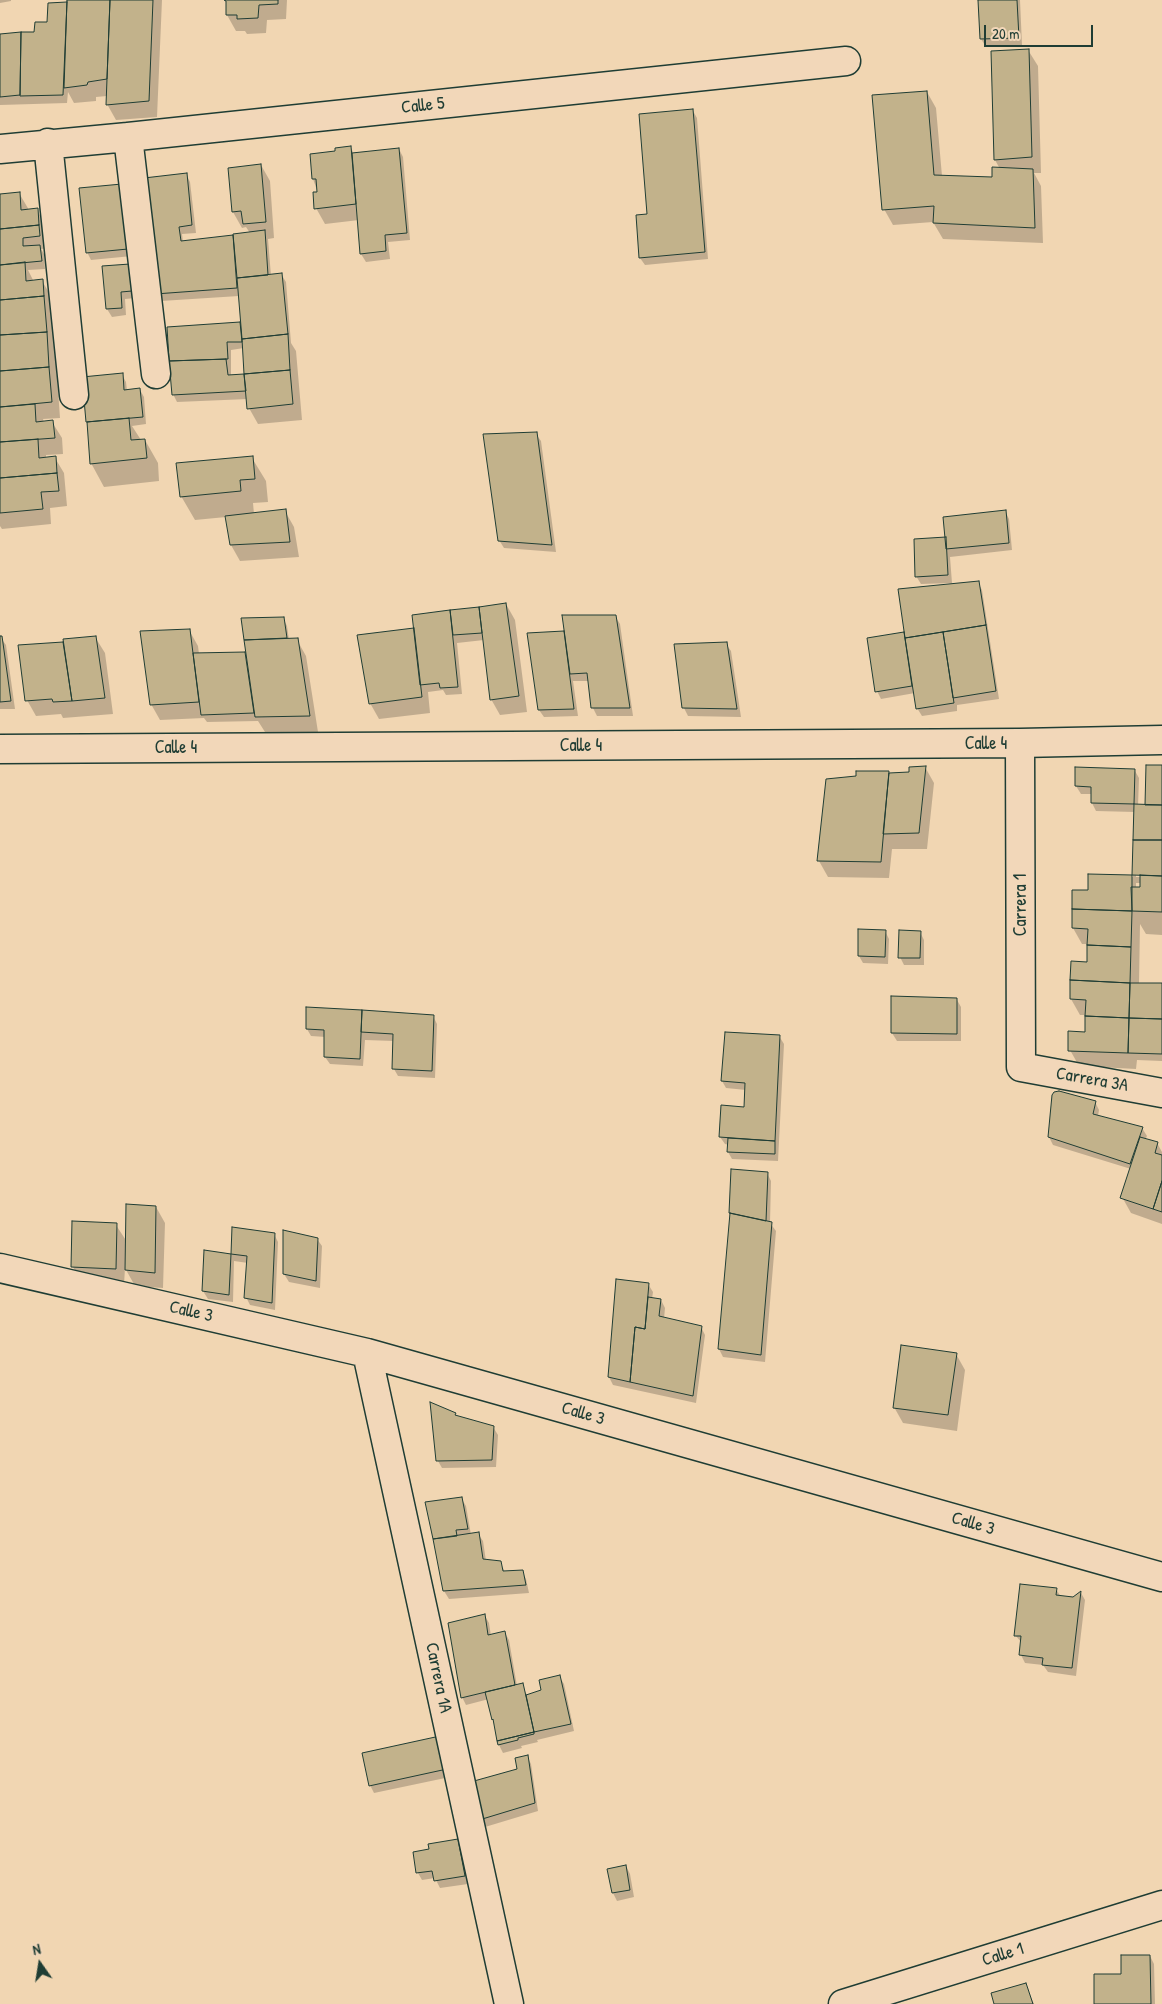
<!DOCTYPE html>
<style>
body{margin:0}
#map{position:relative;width:1162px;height:2004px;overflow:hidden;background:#f1d6b2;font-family:"Patrick Hand",sans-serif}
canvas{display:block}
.north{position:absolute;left:15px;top:1939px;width:50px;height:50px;-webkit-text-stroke:4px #f2d7b9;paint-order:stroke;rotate:347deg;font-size:14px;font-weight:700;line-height:20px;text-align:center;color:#1f3d34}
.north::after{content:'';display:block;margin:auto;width:18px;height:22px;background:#1f3d34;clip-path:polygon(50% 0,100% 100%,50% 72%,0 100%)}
.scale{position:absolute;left:984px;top:25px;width:109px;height:22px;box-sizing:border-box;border:2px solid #1f3d34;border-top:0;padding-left:6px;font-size:15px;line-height:18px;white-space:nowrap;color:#1f3d34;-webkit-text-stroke:4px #f2d7b9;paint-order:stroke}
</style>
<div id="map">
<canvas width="1162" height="2004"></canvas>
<div class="north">N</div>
<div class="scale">20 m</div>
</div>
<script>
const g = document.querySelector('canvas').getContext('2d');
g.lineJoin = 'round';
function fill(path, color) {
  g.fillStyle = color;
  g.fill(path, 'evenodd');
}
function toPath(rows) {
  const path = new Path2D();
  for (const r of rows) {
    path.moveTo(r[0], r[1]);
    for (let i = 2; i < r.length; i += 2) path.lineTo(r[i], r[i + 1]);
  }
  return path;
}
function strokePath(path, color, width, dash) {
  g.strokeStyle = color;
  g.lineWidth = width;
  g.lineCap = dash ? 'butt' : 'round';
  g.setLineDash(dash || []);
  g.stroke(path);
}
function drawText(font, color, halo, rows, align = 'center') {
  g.font = font + ' "Patrick Hand",sans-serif';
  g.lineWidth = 5;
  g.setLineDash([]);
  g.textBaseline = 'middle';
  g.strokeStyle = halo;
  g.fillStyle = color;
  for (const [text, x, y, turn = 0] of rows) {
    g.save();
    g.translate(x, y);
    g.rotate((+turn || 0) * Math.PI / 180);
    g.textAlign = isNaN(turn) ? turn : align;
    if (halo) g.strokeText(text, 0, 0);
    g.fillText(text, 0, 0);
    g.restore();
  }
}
fill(toPath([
 [0,0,11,0,11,1,0,3],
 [68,0,162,0,157,117,116,120,107,104,107,96,96,97,96,101,74,103,68,92,67,103,0,105,0,36,35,33,68,5],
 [227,0,287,0,286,19,267,20,266,33,247,34,245,31,236,31,227,15],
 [980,0,1020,0,1022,45,986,47,981,39],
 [1028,50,1038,66,1041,173,1034,173,1041,186,1043,243,943,239,933,222,893,225,884,209,927,92,936,108,942,176,993,178,1000,169,995,160,992,52],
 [693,111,697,118,708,259,645,265,640,258,648,215],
 [351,148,354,154,399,149,403,157,410,240,388,242,390,259,366,262,361,254,359,220,325,224,316,208,318,193,313,179,311,155,336,152],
 [261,165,270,181,274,238,268,239,271,276,281,274,286,282,291,343,296,351,302,420,258,424,249,408,248,399,177,402,173,394,168,328,242,323,239,296,161,301,156,294,186,174,190,182,196,233,182,234,183,242,250,233,246,227,242,228,233,212],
 [244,348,246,380,231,376,231,350],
 [122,186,132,256,91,260,87,252],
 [19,193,29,210,37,210,50,233,52,248,41,249,44,254,45,269,28,270,34,282,42,281,56,304,53,319,60,418,43,419,44,422,52,422,62,438,63,454,46,455,46,458,55,458,64,473,67,506,50,508,51,524,2,529,0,526,0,195],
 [129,265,136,298,125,299,126,315,112,317,107,309],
 [122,375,126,382,127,391,140,390,144,397,146,424,132,426,141,440,145,440,158,463,159,481,104,487,91,463,87,421],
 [536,434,541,441,556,552,504,548,499,540],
 [252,458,266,481,268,502,253,503,254,514,285,511,294,527,299,557,240,561,231,545,226,517,195,520,181,496],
 [1005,511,1009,519,1012,550,950,557,952,583,921,584,916,576,947,538],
 [978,583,982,590,999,699,957,705,957,711,922,716,917,708,915,693,881,699,877,691,869,639,906,633],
 [506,604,515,620,527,712,500,715,491,699,484,640,457,643,462,694,446,695,443,690,428,692,430,713,379,719,370,703,415,629,413,616],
 [615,616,620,624,633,716,597,716,593,708,589,681,573,681,578,716,544,717,539,710,529,634,566,632],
 [283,618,287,626,289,640,297,640,306,656,318,732,265,732,258,721,207,722,204,718,160,720,151,704,189,630,198,646,199,654,244,653,247,658,242,619],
 [0,637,6,645,15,709,0,709],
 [95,637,105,653,113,714,63,718,61,714,36,716,27,700,19,647,65,643],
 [726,644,731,651,741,717,688,716,684,708],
 [925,767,934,783,927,849,892,849,889,878,828,877,819,861,827,780,857,777,857,773,910,774],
 [1162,767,1162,935,1146,934,1140,924,1139,984,1162,985,1162,1061,1137,1060,1136,1069,1079,1066,1070,1050,1086,1033,1087,1015,1080,1015,1071,999,1088,963,1089,944,1082,944,1073,928,1090,892,1090,875,1133,877,1135,812,1096,811,1092,803,1092,794,1081,794,1076,786,1077,768,1135,771,1139,778,1138,806,1146,806],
 [1136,874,1146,875,1146,877,1136,877],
 [1136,883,1141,883,1141,888,1136,888],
 [885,931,889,939,888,964,863,963,859,956],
 [920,932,924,940,924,965,904,965,900,957],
 [892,998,957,1000,961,1007,961,1041,897,1041,892,1033],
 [433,1016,437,1024,435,1078,398,1076,394,1069,394,1041,365,1040,363,1066,330,1064,325,1057,326,1037,311,1036,307,1029],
 [779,1036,784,1044,778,1161,732,1159,728,1152,729,1145,725,1144,720,1137,745,1108,746,1090,726,1088,722,1081],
 [1095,1102,1099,1110,1098,1116,1142,1128,1147,1136,1145,1140,1157,1143,1162,1152,1162,1224,1131,1213,1122,1197,1131,1169,1053,1145,1049,1137],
 [767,1173,771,1181,770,1223,776,1231,765,1362,723,1357,719,1349],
 [156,1207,165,1223,163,1288,135,1286,125,1268,124,1285,82,1283,73,1267,116,1225,127,1242],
 [234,1228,274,1234,278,1242,275,1310,250,1305,246,1297,248,1263,234,1261,233,1302,208,1299,203,1291,205,1252,232,1255],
 [317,1239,322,1246,320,1288,289,1282,284,1274],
 [648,1284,653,1292,652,1299,661,1300,665,1308,664,1319,701,1327,705,1335,696,1403,613,1385,609,1377],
 [956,1354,965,1370,957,1431,903,1423,894,1407],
 [455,1414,456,1416,493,1427,498,1435,496,1467,442,1468,438,1461],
 [461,1498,466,1506,471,1535,478,1534,483,1541,486,1561,500,1562,505,1572,522,1571,526,1579,529,1593,449,1599,444,1591],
 [1056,1589,1061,1597,1074,1598,1081,1593,1085,1600,1076,1676,1048,1672,1043,1665,1025,1663,1021,1655,1022,1643,1015,1635],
 [485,1616,489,1623,491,1636,505,1633,509,1640,517,1686,522,1685,527,1695,543,1691,559,1676,564,1684,574,1731,537,1740,538,1742,521,1746,522,1748,503,1753,499,1745,489,1699,466,1705,462,1697],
 [440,1737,450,1777,374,1793,370,1785],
 [527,1756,531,1764,538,1811,485,1827,481,1819],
 [457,1840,462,1848,468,1884,440,1888,435,1878,422,1880,418,1873,430,1850],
 [626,1866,630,1874,634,1897,617,1901,613,1893,609,1870],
 [1150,1956,1154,1964,1155,2004,1096,2004],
 [1025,1984,1034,2004,995,2004]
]), '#0003');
const building = toPath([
 [67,0,110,0,107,79,88,82,87,85,64,88,67,0],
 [110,0,153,0,149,101,106,105,110,0],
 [278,0,278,4,259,5,258,18,237,19,237,15,226,15,226,1,224,0,278,0],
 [978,0,1017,0,1019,38,980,39,978,0],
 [67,2,63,95,20,96,21,32,34,32,35,22,47,22,48,3,67,2],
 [21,32,20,95,0,97,0,34,21,32],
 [1029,49,1032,157,994,160,991,51,1029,49],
 [927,91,934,175,992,177,992,167,1033,169,1035,228,933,223,934,206,882,210,872,95,927,91],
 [693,109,705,252,639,258,636,215,647,214,639,114,693,109],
 [351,146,356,204,314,209,313,192,317,192,316,179,312,179,310,154,335,151,335,148,351,146],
 [399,148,407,233,385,235,386,251,360,254,352,153,399,148],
 [261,164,266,222,243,224,241,211,232,212,228,168,261,164],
 [187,173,192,225,179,227,181,241,233,235,237,288,155,294,144,178,187,173],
 [122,184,128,249,86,253,79,188,122,184],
 [20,192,21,210,38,208,39,225,0,229,0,194,20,192],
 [39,225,40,236,23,238,23,246,40,245,42,261,0,265,0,229,39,225],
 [265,230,268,275,237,278,233,234,265,230],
 [25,262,26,281,43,279,44,296,0,300,0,265,25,262],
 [130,264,132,291,121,292,122,308,106,309,102,266,130,264],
 [282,273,288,334,242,339,237,278,282,273],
 [44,296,47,332,0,335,0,300,44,296],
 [240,322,242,342,227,342,228,359,169,361,167,327,240,322],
 [47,332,49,367,0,371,0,335,47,332],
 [288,334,290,370,244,374,242,339,288,334],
 [226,359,228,375,244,374,246,391,172,395,169,361,226,359],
 [49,367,52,402,0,407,0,371,49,367],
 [290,370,293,404,247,409,244,374,290,370],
 [123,373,124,390,140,388,143,417,86,422,82,377,123,373],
 [35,404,36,422,53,420,55,438,0,442,0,407,35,404],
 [129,418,131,440,145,439,147,458,90,464,87,422,129,418],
 [537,432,552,545,498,541,483,434,537,432],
 [38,439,39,458,56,456,57,473,0,478,0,442,38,439],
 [253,456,255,479,240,480,241,491,180,497,176,463,253,456],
 [57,473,59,491,41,492,43,509,0,513,0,478,57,473],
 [286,509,290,542,230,545,225,516,286,509],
 [1006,510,1009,543,946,549,943,517,1006,510],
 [946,537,948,575,915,577,914,539,946,537],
 [979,581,986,625,905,638,898,589,979,581],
 [506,603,519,696,490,700,479,607,506,603],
 [479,607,482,633,453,635,450,610,479,607],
 [450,610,458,687,440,688,439,683,420,685,412,615,450,610],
 [562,615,616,615,630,708,591,708,587,673,570,674,562,615],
 [284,617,287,638,244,640,241,618,284,617],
 [986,625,996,691,953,698,943,632,986,625],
 [414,628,422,697,369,704,357,635,414,628],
 [190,629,199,702,150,705,140,631,190,629],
 [564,631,574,709,538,710,527,633,564,631],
 [904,632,912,686,875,692,867,638,904,632],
 [943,632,954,703,916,709,905,638,943,632],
 [0,636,2,636,11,701,0,702,0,636],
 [96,636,105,698,72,701,63,639,96,636],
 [298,638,310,716,255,717,244,640,298,638],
 [63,642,72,701,53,702,52,699,25,701,18,645,63,642],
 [727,642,737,709,682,708,674,644,727,642],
 [245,652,254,713,201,715,193,653,245,652],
 [1146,765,1162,765,1162,805,1145,805,1146,765],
 [926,766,919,833,883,834,889,773,909,772,909,767,926,766],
 [1075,767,1135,769,1134,804,1091,803,1091,787,1075,786,1075,767],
 [856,771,889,771,881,862,817,861,826,779,856,776,856,771],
 [1134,804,1162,805,1162,840,1133,840,1134,804],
 [1133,840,1162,840,1162,876,1132,875,1133,840],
 [1088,874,1132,875,1132,911,1072,909,1072,890,1088,890,1088,874],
 [1140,875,1162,876,1162,912,1132,911,1131,887,1140,887,1140,875],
 [1072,909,1132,911,1131,947,1087,945,1088,929,1072,928,1072,909],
 [858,929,886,930,885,957,858,956,858,929],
 [899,930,921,931,920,958,898,958,899,930],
 [1087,945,1131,947,1130,983,1070,980,1071,961,1087,962,1087,945],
 [1070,980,1130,983,1129,1018,1085,1016,1086,1000,1070,999,1070,980],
 [1130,983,1162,983,1162,1019,1129,1018,1130,983],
 [891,996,957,998,957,1034,891,1033,891,996],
 [306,1007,362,1010,360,1059,324,1057,324,1030,306,1029,306,1007],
 [362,1010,434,1015,432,1071,392,1069,393,1034,361,1032,362,1010],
 [1085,1016,1129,1018,1128,1053,1068,1051,1068,1031,1085,1032,1085,1016],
 [1129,1018,1162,1019,1162,1054,1128,1053,1129,1018],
 [725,1032,780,1035,775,1141,719,1137,721,1105,744,1107,745,1083,721,1081,725,1032],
 [1059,1091,1096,1101,1093,1114,1143,1127,1130,1164,1048,1137,1052,1095,1054,1092,1059,1091],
 [1140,1137,1158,1142,1155,1153,1162,1155,1162,1181,1153,1209,1120,1198,1140,1137],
 [728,1138,775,1141,775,1154,727,1152,728,1138],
 [731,1169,768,1172,766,1221,729,1213,731,1169],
 [1162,1181,1162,1212,1153,1209,1162,1181],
 [126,1204,156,1206,155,1273,125,1270,126,1204],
 [730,1213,772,1222,761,1355,718,1349,730,1213],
 [72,1221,117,1223,116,1269,71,1267,72,1221],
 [232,1227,275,1233,272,1303,244,1298,247,1256,231,1254,232,1227],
 [283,1230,318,1238,316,1281,283,1274,283,1230],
 [204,1250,231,1254,229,1295,202,1291,204,1250],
 [616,1279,649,1283,645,1329,635,1327,630,1382,608,1377,616,1279],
 [648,1297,661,1299,659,1316,702,1326,693,1396,630,1382,635,1327,645,1329,648,1297],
 [901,1345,957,1353,948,1415,893,1408,901,1345],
 [430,1402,456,1413,455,1415,494,1426,492,1460,436,1461,430,1402],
 [462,1497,468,1529,456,1530,457,1536,433,1539,425,1502,462,1497],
 [479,1532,483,1559,501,1561,503,1571,523,1570,526,1585,443,1591,433,1539,479,1532],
 [1020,1584,1057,1588,1056,1595,1073,1597,1081,1591,1072,1668,1042,1665,1043,1658,1019,1655,1021,1636,1014,1636,1020,1584],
 [485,1614,488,1635,505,1631,515,1685,461,1698,448,1623,485,1614],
 [560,1675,571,1724,534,1732,526,1695,541,1690,539,1680,560,1675],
 [523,1683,534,1732,497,1741,493,1719,492,1720,485,1692,523,1683],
 [534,1732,534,1734,518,1738,518,1740,498,1745,497,1741,534,1732],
 [440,1736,447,1769,369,1786,362,1753,440,1736],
 [528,1755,535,1803,479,1820,474,1781,517,1769,515,1758,528,1755],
 [458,1839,465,1876,434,1881,432,1871,416,1873,413,1852,429,1849,428,1844,458,1839],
 [626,1865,630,1890,612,1893,607,1869,626,1865],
 [1121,1955,1150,1955,1151,2004,1094,2004,1094,1974,1121,1974,1121,1955],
 [1026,1983,1033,2004,994,2004,991,1993,1026,1983]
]);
fill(building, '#c2b28b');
strokePath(building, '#1f3d34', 1);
const minor = toPath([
 [128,137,156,374],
 [48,143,74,395],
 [0,149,128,137,846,61],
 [1020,743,1021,1067,1162,1093],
 [0,749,1020,743,1162,740],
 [0,1268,367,1353,1162,1577],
 [367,1353,509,2004],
 [843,2004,1162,1905]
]);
strokePath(minor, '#1f3d34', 31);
strokePath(minor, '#f2d7b9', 28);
drawText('18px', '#1f3d34', '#f2d7b9', [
 ["Calle 5",423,106,-6],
 ["Calle 4",986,744],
 ["Calle 4",581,746],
 ["Calle 4",176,748],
 ["Carrera 1",1021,905,-90],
 ["Carrera 3A",1092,1080,10],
 ["Calle 3",191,1312,13],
 ["Calle 3",583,1414,16],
 ["Calle 3",973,1524,16],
 ["Carrera 1A",438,1678,78],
 ["Calle 1",1003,1955,-17]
]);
</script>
